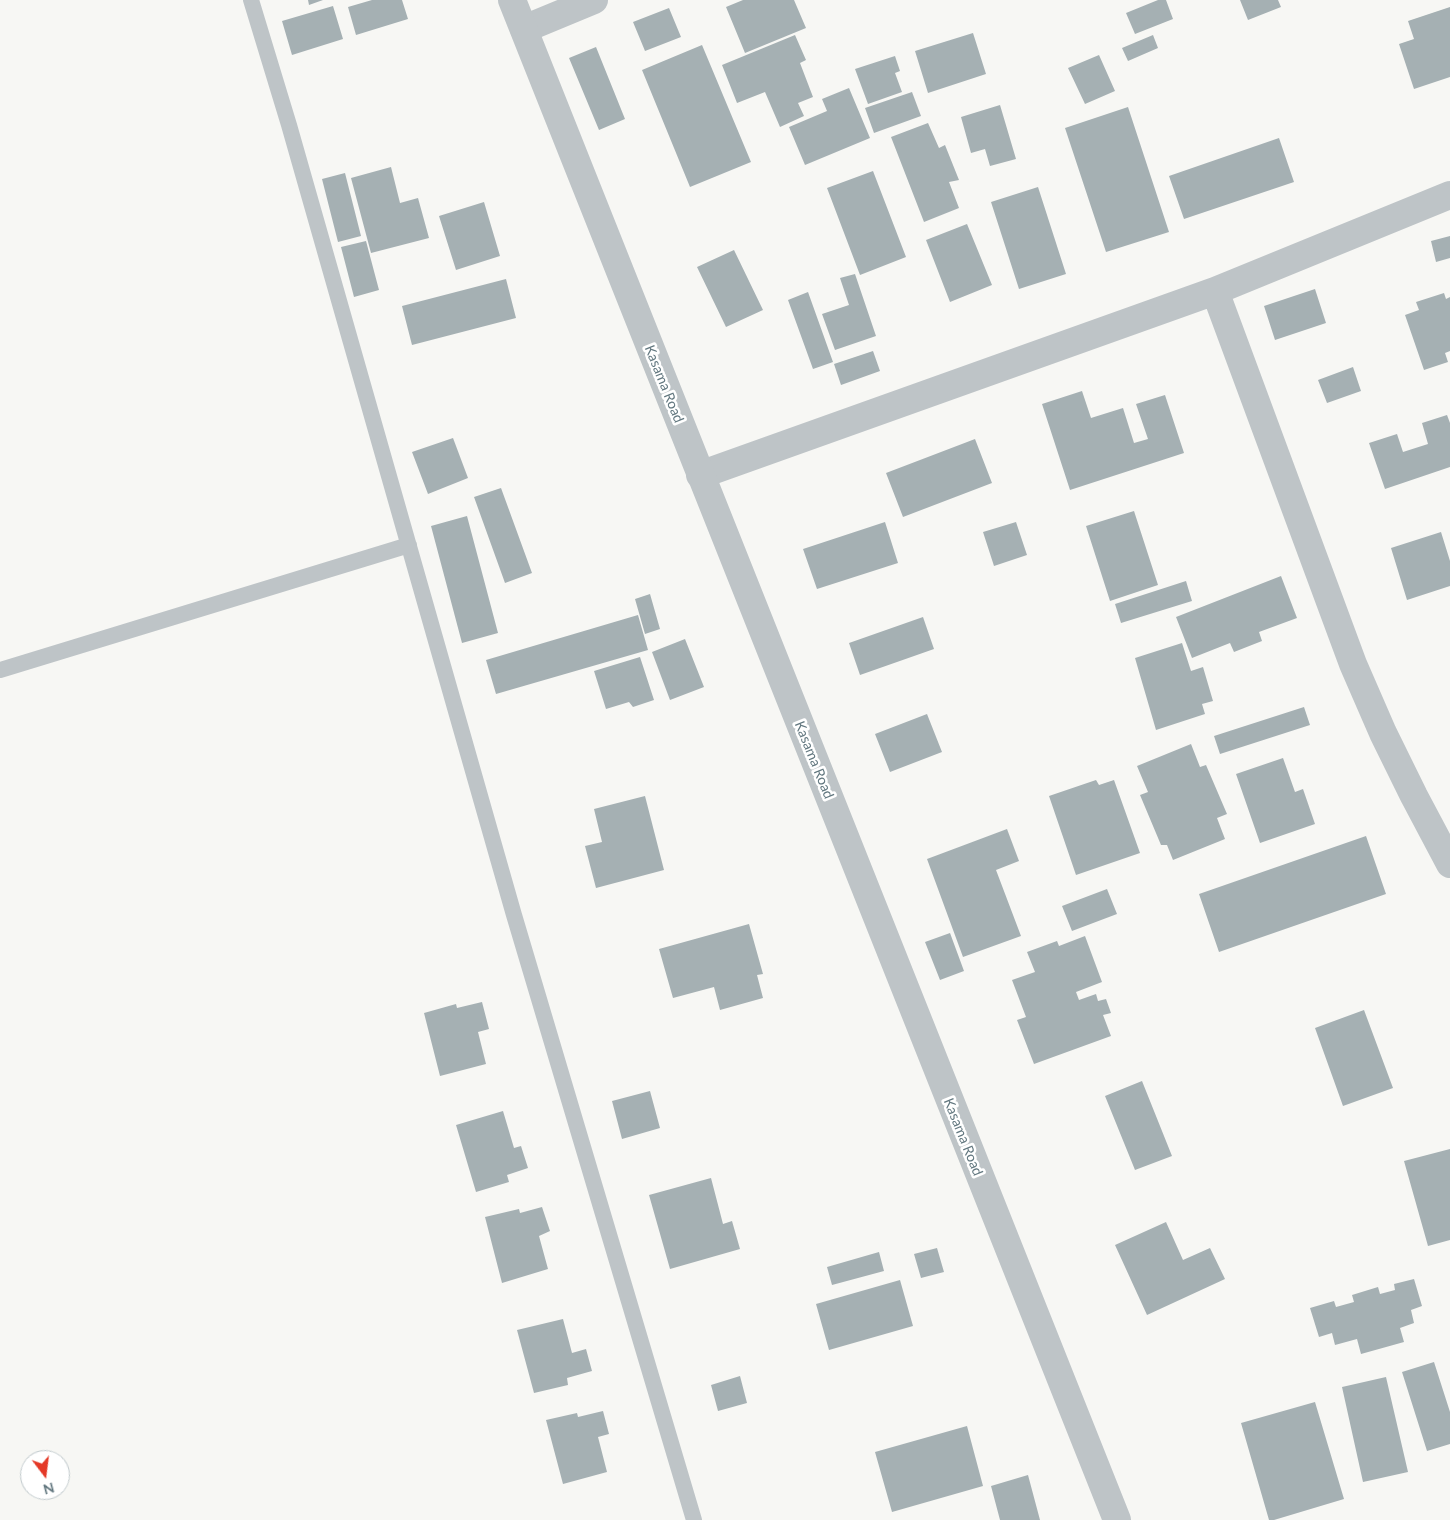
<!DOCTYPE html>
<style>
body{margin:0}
#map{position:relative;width:1450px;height:1520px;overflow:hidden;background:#f7f7f4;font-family:Lato,sans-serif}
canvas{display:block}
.north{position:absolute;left:20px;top:1450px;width:50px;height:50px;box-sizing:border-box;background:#fff;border:1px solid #c0c9cc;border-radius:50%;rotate:165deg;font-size:14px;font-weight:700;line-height:20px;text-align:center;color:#62777f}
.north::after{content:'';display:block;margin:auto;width:18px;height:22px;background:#e43927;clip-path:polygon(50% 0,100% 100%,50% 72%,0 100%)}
</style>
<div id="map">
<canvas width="1450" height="1520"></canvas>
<div class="north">N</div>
</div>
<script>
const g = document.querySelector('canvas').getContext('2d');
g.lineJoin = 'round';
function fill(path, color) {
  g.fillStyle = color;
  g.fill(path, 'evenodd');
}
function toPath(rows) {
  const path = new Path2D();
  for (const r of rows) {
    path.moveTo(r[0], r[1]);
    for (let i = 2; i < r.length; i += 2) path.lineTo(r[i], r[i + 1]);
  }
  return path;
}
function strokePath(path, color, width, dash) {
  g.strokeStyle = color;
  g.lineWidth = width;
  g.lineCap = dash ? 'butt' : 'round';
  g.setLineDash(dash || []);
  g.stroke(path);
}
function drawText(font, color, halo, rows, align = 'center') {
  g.font = font + ' Lato,sans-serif';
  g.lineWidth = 5;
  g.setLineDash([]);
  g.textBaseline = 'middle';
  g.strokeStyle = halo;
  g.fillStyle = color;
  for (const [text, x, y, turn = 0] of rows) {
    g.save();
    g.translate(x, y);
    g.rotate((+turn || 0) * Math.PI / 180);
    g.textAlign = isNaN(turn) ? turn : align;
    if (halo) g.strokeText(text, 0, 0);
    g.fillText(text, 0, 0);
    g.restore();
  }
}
fill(toPath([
 [308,0,323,0,309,5],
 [372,0,402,0,408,19,356,35,348,7],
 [743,0,794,0,806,28,745,53,726,7],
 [1158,0,1166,0,1173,19,1135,34,1126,13],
 [1240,0,1278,0,1281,7,1248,20],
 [333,6,343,39,292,55,282,21],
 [1450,7,1450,77,1414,89,1399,44,1414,39,1408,21],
 [669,8,681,37,645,51,633,22],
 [973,33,986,74,928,93,915,51],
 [795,35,806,60,800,63,813,97,798,103,804,116,780,127,765,92,737,103,722,65],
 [1153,35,1158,48,1128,61,1122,48],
 [702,45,751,162,690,187,642,70],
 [596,47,625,119,599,130,569,58],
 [1099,55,1115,91,1085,104,1068,68],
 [895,56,900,71,895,73,902,92,868,104,855,69],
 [849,88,870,138,805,165,789,127,827,111,822,99],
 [912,92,921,116,874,133,865,108],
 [1000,105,1016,159,990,166,985,149,971,153,961,117],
 [1128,107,1169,232,1106,252,1065,128],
 [928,123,939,148,945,145,959,180,949,182,959,208,924,222,891,137],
 [1279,138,1294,182,1184,219,1169,176],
 [391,167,400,203,418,198,429,238,371,253,351,178],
 [873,171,906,257,860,275,827,188],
 [345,173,361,236,338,242,322,179],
 [1038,187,1066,274,1019,289,991,202],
 [484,202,500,256,456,270,439,216],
 [967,224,992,285,950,302,926,240],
 [1450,236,1450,258,1436,262,1431,241],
 [366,241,379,290,354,297,341,247],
 [734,250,763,310,726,327,697,267],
 [855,274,876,336,835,350,822,314,849,305,840,278],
 [506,279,516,318,412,345,402,306],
 [1315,289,1326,323,1275,340,1264,306],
 [808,292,833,362,813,369,788,300],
 [1444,293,1446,299,1450,297,1450,351,1445,353,1448,362,1424,370,1405,315,1419,310,1416,302],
 [873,351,880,371,841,385,834,364],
 [1353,367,1361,391,1327,403,1318,380],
 [1082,391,1091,418,1123,408,1134,443,1148,439,1136,404,1165,395,1184,453,1070,490,1042,404],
 [1447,415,1450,423,1450,467,1385,489,1369,443,1397,434,1403,452,1428,444,1422,423],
 [453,438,468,478,428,494,412,452],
 [975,439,992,483,903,517,886,473],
 [501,488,532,573,505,583,474,497],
 [1134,511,1158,585,1110,601,1086,526],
 [467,516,498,633,462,643,431,526],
 [885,522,898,563,817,589,803,549],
 [1016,522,1027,555,994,566,983,532],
 [1441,532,1450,561,1450,586,1407,600,1391,548],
 [1281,576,1297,618,1259,632,1262,641,1234,652,1230,643,1192,658,1176,617],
 [1186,581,1192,601,1121,623,1115,604],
 [650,594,660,629,645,634,635,599],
 [638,615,648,650,496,694,486,660],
 [923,617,934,649,860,675,849,643],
 [685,639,704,687,670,700,652,652],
 [1182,643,1191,671,1203,667,1213,701,1202,704,1205,714,1156,730,1135,658],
 [640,657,654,700,633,707,629,702,606,709,594,671],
 [1304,707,1310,725,1220,754,1214,736],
 [927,714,942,752,890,772,875,734],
 [1191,744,1200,767,1206,765,1227,814,1217,818,1225,839,1173,860,1167,845,1161,845,1140,795,1148,792,1137,766],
 [1283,758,1295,792,1303,789,1315,824,1260,843,1236,774],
 [1096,780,1099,785,1114,780,1140,853,1076,875,1049,796],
 [645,796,664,870,596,888,585,846,602,842,594,809],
 [1007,829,1019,861,996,870,1021,936,963,957,927,859],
 [1366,836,1386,894,1219,952,1199,894],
 [1107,889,1117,914,1072,931,1062,906],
 [749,924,763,974,757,975,763,998,720,1010,714,987,673,998,659,949],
 [950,933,964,971,940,980,925,942],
 [1085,936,1102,982,1076,992,1079,1000,1096,994,1098,1001,1106,999,1111,1013,1103,1015,1111,1036,1034,1064,1017,1020,1026,1017,1012,980,1035,972,1027,952,1057,941,1059,946],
 [482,1002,489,1029,478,1032,486,1064,440,1076,424,1013,456,1004,457,1008],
 [1364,1010,1393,1088,1343,1106,1315,1028],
 [1142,1081,1172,1156,1135,1170,1105,1096],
 [650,1091,660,1128,622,1139,612,1101],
 [503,1111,514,1148,521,1146,528,1168,507,1175,509,1182,476,1192,456,1125],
 [1450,1149,1450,1240,1428,1246,1404,1161],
 [711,1178,723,1224,732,1221,740,1249,670,1269,649,1195],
 [542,1207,550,1231,539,1236,548,1269,502,1283,485,1217,519,1209,520,1213],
 [1166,1222,1183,1260,1210,1248,1225,1279,1147,1315,1115,1245],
 [937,1248,944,1272,921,1278,914,1254],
 [879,1252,884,1271,832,1285,827,1267],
 [1414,1279,1422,1306,1411,1310,1414,1323,1400,1328,1404,1342,1361,1354,1357,1339,1335,1345,1332,1333,1319,1337,1310,1308,1334,1301,1336,1307,1354,1302,1352,1295,1378,1287,1380,1294,1395,1290,1394,1284],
 [900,1280,913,1326,829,1350,816,1304],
 [563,1319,572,1353,586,1349,592,1371,567,1378,568,1385,534,1393,517,1330],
 [1434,1362,1450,1412,1450,1444,1427,1451,1402,1372],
 [740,1376,747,1403,718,1411,711,1385],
 [1386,1377,1408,1472,1363,1482,1342,1387],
 [1315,1402,1344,1499,1274,1520,1269,1520,1241,1423],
 [603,1411,609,1434,598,1437,607,1472,563,1484,546,1420,577,1413,578,1417],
 [967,1426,983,1486,892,1512,875,1452],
 [1028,1475,1040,1520,1000,1520,991,1486]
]), '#a5b0b3');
strokePath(toPath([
 [251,0,289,125,514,915,694,1520],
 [0,670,409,545]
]), '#bec4c7', 16);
strokePath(toPath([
 [524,29,594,0],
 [1215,291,1353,664,1383,733,1414,796,1450,864],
 [700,475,1215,291,1450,195]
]), '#bec4c7', 28);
strokePath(toPath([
 [512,0,1117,1520]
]), '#bec4c7', 28);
drawText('14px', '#62777f', '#fff', [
 ["Kasama Road",664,384,68],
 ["Kasama Road",814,760,68],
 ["Kasama Road",963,1137,68]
]);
</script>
